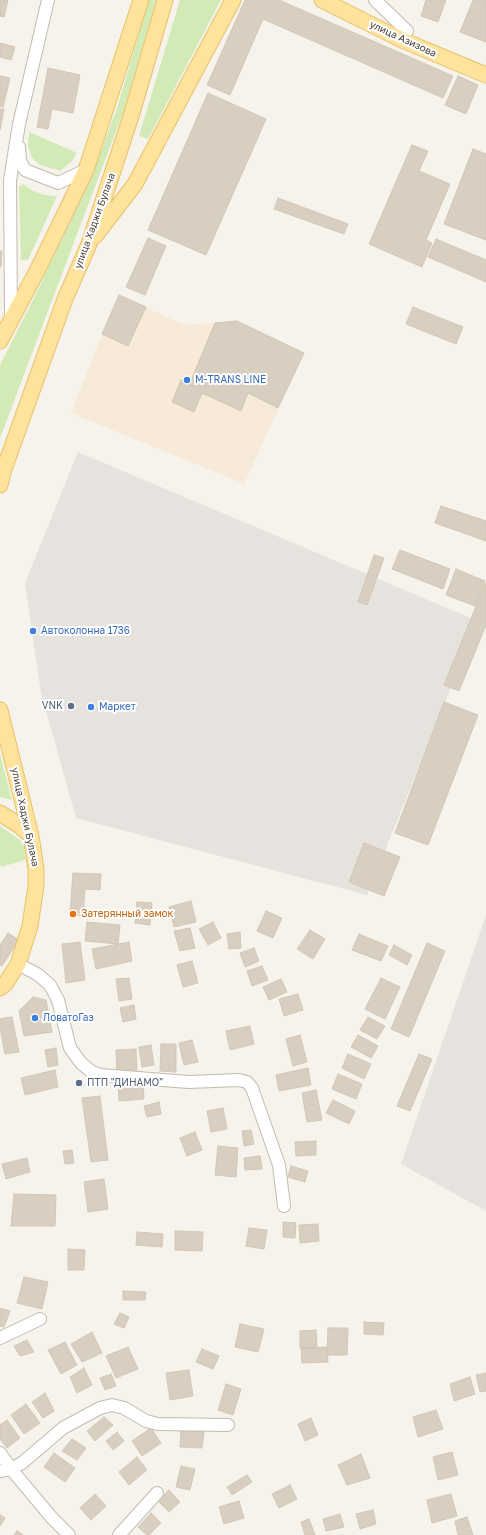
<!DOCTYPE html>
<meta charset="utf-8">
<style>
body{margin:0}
canvas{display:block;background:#f6f3ec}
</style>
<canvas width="486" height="1535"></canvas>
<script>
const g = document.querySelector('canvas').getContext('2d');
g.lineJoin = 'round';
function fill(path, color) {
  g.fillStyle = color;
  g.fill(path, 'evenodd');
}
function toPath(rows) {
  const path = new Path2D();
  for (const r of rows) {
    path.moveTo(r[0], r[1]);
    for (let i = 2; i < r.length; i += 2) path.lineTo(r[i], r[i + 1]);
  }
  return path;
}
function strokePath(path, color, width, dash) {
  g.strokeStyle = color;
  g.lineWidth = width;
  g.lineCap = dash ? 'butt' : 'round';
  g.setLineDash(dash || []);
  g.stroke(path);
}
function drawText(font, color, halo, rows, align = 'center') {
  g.font = font + ' "Golos Text",sans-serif';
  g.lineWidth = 4;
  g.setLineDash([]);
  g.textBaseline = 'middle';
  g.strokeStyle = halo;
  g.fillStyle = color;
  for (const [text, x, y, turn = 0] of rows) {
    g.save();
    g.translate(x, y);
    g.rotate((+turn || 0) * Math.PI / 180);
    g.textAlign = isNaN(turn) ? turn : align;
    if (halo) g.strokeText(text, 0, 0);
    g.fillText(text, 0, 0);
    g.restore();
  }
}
fill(toPath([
 [119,295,185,325,237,321,304,353,244,484,71,413,102,334]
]), '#f7ead8');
fill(toPath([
 [78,452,478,621,367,895,76,818,41,693,25,583],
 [486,915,486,1211,401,1164]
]), '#e6e2dd');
fill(toPath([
 [149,0,156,0,124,110,0,438,0,365,36,294,91,178,117,108],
 [180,0,221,0,148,139,139,136],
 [29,132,77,153,71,162,60,171,40,165,32,158,28,146],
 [23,184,33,191,45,195,57,196,28,260,21,260,19,187],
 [0,754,12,800,0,797],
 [0,826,20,840,24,847,25,860,1,867,0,864]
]), '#d2eab5');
const building = toPath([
 [0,0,8,0,4,17,0,16,0,0],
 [245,0,279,0,453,76,443,98,263,19,230,95,207,85,245,0],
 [426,0,446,0,438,22,421,16,426,0],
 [473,0,486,0,486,42,460,32,473,0],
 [0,43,15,47,11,60,0,57,0,43],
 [48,68,80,75,73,113,52,109,48,129,37,127,48,68],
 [0,76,10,78,3,107,0,106,0,76],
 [458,76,478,85,466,114,445,105,458,76],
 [208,93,266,119,206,255,148,230,208,93],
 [0,109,4,109,0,130,0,109],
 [412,145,428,151,419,171,450,184,426,240,432,243,422,267,369,244,412,145],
 [473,149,486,154,486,240,444,224,473,149],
 [278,198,348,224,344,234,274,209,278,198],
 [148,238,166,246,145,295,126,287,148,238],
 [436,239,486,260,486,282,428,257,436,239],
 [0,251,2,251,1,267,0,267,0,251],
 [119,295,146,307,128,346,102,334,119,295],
 [413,307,463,327,456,344,406,324,413,307],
 [237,321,304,353,278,408,248,393,241,411,202,393,194,412,172,402,181,380,190,383,215,323,237,321],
 [441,506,486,521,486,541,435,523,441,506],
 [400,550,450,569,443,589,392,569,400,550],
 [374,555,384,558,367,605,358,602,374,555],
 [456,569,485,581,475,606,446,595,456,569],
 [485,584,486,584,486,625,459,691,444,685,485,584],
 [444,702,478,715,428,845,395,833,444,702],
 [364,843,400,857,384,896,349,882,364,843],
 [73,873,101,874,100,890,85,889,83,916,70,915,73,873],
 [191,901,196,922,174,927,169,907,191,901],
 [137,902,152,903,150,925,135,923,137,902],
 [266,911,282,918,273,938,257,931,266,911],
 [87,922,120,925,118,944,85,941,87,922],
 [213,922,221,938,208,945,199,929,213,922],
 [190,928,195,948,180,951,174,931,190,928],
 [310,930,325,939,313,959,297,949,310,930],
 [240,932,241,948,229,949,227,934,240,932],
 [8,933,19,940,2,966,0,965,0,945,8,933],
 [359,934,388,946,381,961,352,950,359,934],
 [80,942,85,980,66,983,62,944,80,942],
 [129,942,132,961,96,969,92,949,129,942],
 [427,943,445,951,409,1037,391,1029,427,943],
 [394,945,412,955,407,965,389,955,394,945],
 [254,948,259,961,245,967,240,953,254,948],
 [192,961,198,983,183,987,177,965,192,961],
 [262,966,268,980,252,986,247,971,262,966],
 [129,978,132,999,119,1001,116,979,129,978],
 [381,978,400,987,385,1019,365,1009,381,978],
 [281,979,287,992,269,1000,263,987,281,979],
 [298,994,303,1010,284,1016,279,999,298,994],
 [33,997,46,1000,52,1032,24,1036,19,1011,33,997],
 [134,1005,136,1019,123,1022,120,1008,134,1005],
 [12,1017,19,1052,5,1054,0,1027,0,1019,12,1017],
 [368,1017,385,1026,377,1039,360,1030,368,1017],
 [250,1026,254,1044,230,1050,226,1031,250,1026],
 [300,1035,307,1062,293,1066,286,1039,300,1035],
 [358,1035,378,1046,371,1058,351,1047,358,1035],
 [192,1040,198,1062,184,1065,179,1043,192,1040],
 [161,1044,176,1044,176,1072,160,1071,161,1044],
 [151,1045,154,1065,142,1067,139,1047,151,1045],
 [56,1048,58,1065,48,1067,45,1050,56,1048],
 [136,1049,137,1074,117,1075,116,1050,136,1049],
 [348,1054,371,1064,364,1079,342,1068,348,1054],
 [419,1054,432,1059,410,1111,397,1106,419,1054],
 [308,1068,311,1085,279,1091,276,1075,308,1068],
 [55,1070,58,1087,25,1095,21,1078,55,1070],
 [338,1074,362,1084,356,1099,332,1089,338,1074],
 [143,1082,144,1099,119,1101,118,1084,143,1082],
 [316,1090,322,1120,307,1122,302,1093,316,1090],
 [100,1096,108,1160,91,1162,82,1098,100,1096],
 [333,1100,355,1111,349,1124,326,1113,333,1100],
 [159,1102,161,1114,147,1117,144,1106,159,1102],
 [223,1108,227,1129,211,1132,207,1111,223,1108],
 [251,1130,254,1144,244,1146,242,1131,251,1130],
 [195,1132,202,1150,187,1156,180,1138,195,1132],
 [316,1141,316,1155,296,1156,295,1142,316,1141],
 [218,1146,238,1148,236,1177,215,1175,218,1146],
 [72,1150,74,1163,65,1164,63,1151,72,1150],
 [260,1156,262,1169,245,1170,244,1158,260,1156],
 [27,1158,30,1172,6,1179,2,1164,27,1158],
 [291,1166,308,1171,305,1182,288,1177,291,1166],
 [104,1179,108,1209,88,1212,84,1182,104,1179],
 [14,1194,56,1195,55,1226,11,1226,14,1194],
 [283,1222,296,1223,295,1238,283,1237,283,1222],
 [318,1224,319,1241,300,1243,299,1225,318,1224],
 [249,1228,267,1230,264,1249,246,1246,249,1228],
 [175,1231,203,1232,202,1251,175,1250,175,1231],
 [137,1232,163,1234,162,1247,136,1245,137,1232],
 [68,1249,85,1250,84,1270,68,1270,68,1249],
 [24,1277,48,1282,42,1309,17,1303,24,1277],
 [123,1291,146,1292,145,1300,123,1300,123,1291],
 [0,1308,10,1311,4,1327,0,1326,0,1308],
 [120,1313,129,1317,124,1328,114,1324,120,1313],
 [364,1322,384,1323,383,1335,364,1334,364,1322],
 [240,1324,264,1329,258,1352,235,1347,240,1324],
 [328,1328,348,1328,347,1355,327,1355,328,1328],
 [316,1330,317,1347,300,1348,300,1331,316,1330],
 [92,1332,102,1353,82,1362,71,1344,92,1332],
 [27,1340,34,1352,20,1356,14,1346,27,1340],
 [65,1342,77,1365,61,1374,48,1350,65,1342],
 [128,1347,138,1369,116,1378,106,1356,128,1347],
 [327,1347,328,1362,302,1363,301,1348,327,1347],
 [202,1349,219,1356,213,1369,196,1362,202,1349],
 [84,1368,92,1385,77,1393,70,1377,84,1368],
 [189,1370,193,1396,170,1400,166,1373,189,1370],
 [486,1373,486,1391,480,1392,476,1375,486,1373],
 [111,1374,116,1386,105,1390,100,1378,111,1374],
 [470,1377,475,1394,454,1401,450,1384,470,1377],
 [226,1384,241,1389,233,1415,218,1410,226,1384],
 [45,1393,54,1411,43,1418,32,1402,45,1393],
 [26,1404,40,1423,24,1434,11,1415,26,1404],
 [436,1410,443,1429,418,1437,413,1417,436,1410],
 [104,1417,113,1425,95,1441,87,1431,104,1417],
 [311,1418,318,1435,305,1441,298,1424,311,1418],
 [7,1420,20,1438,7,1448,0,1439,0,1425,7,1420],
 [151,1428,161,1443,142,1456,132,1441,151,1428],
 [181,1430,204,1432,202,1448,180,1447,181,1430],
 [117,1432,124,1441,113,1450,106,1441,117,1432],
 [72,1439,86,1448,77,1460,62,1451,72,1439],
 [452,1452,458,1475,438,1480,433,1457,452,1452],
 [54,1453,75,1468,65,1482,44,1467,54,1453],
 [361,1454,370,1478,347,1485,338,1465,361,1454],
 [137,1457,147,1470,129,1485,119,1472,137,1457],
 [181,1466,195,1469,190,1490,176,1487,181,1466],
 [247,1475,252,1482,232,1495,227,1487,247,1475],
 [290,1485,297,1499,279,1508,272,1494,290,1485],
 [169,1490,180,1502,169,1512,158,1501,169,1490],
 [95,1494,106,1506,91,1520,80,1508,95,1494],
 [451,1494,457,1516,432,1523,427,1500,451,1494],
 [239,1501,244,1518,224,1524,219,1507,239,1501],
 [373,1510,376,1524,360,1529,356,1514,373,1510],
 [151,1513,161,1523,149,1535,147,1535,138,1527,151,1513],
 [340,1514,344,1527,326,1531,323,1519,340,1514],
 [0,1515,5,1518,0,1526,0,1515],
 [467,1517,473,1535,458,1535,455,1521,467,1517],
 [309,1519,315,1535,305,1535,301,1522,309,1519],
 [17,1531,23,1535,14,1535,17,1531]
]);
fill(building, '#d8cfc1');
strokePath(building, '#d3c7b4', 1);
const minor = toPath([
 [375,0,407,31],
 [19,147,20,161,25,170,58,183,86,170],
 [11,320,10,180,19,124,48,0],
 [18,964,37,974,50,985,58,1000,70,1048,81,1063,92,1072,101,1075,163,1080,189,1082,239,1080,247,1082,252,1088,279,1165,284,1206],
 [0,1338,40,1319],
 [0,1453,11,1469,52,1518,69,1535],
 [0,1471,11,1469,22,1463,63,1428,100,1408,112,1405,124,1408,146,1421,158,1424,228,1425],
 [119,1535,157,1493]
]);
const major = toPath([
 [322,0,402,40,486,75],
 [95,236,135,184,233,0],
 [0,341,38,269,86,170,141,0],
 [0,485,3,472,65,299,89,244,132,113,165,0],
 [0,710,31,836,36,869,36,886,30,926,18,964,6,983,0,988],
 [0,813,20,826,31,836]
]);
strokePath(minor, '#c2bbae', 14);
strokePath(major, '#e6c16a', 17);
strokePath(minor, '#fff', 12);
strokePath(major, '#ffe39c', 15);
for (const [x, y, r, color] of [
 [187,380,4,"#3f7fe0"],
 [33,631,4,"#3f7fe0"],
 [71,706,4,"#5c6f8a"],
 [91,707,4,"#3f7fe0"],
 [73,914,4,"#e8710a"],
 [35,1018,4,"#3f7fe0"],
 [79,1083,4,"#5c6f8a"]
]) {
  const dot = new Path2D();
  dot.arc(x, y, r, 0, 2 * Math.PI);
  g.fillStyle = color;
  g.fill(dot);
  strokePath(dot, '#fff', 1.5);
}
drawText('10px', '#4b4439', '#fff', [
 ["улица Азизова",403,39,25],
 ["улица Хаджи Булача",95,221,-70],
 ["улица Хаджи Булача",25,817,78]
]);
drawText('10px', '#366cbe', '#fff', [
 ["М-TRANS LINE",195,380],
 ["Автоколонна 1736",41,631],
 ["Маркет",99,707],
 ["ЛоватоГаз",43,1018]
], 'left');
drawText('10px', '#4e5e75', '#fff', [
 ["VNK",63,706],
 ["ПТП \"ДИНАМО\"",87,1083,"left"]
], 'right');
drawText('10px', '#c56008', '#fff', [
 ["Затерянный замок",81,914]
], 'left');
</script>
